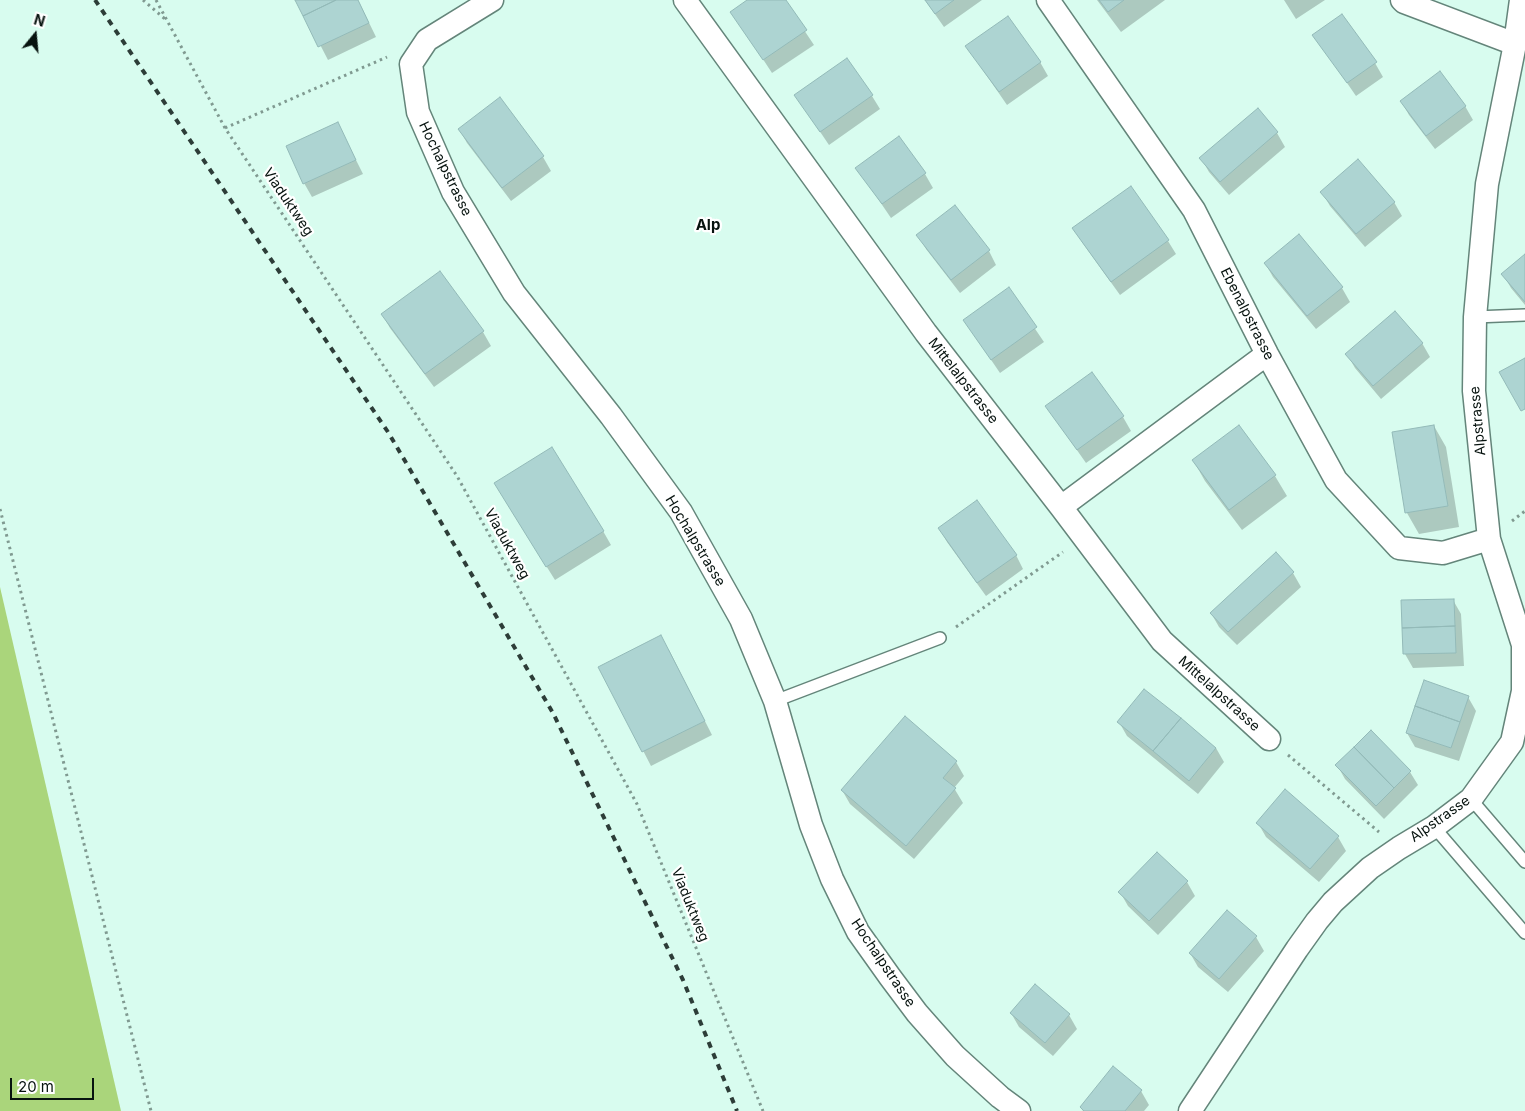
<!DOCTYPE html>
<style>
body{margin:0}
#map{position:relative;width:1525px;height:1111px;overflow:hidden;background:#d8fcef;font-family:Inter,sans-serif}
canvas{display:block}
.north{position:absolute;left:10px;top:10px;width:50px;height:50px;-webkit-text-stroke:4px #fff;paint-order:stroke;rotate:17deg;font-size:14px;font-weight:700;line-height:20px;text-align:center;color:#07130f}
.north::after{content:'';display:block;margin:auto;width:18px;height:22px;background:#07130f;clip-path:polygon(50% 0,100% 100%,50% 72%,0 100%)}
.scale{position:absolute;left:10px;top:1078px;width:84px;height:22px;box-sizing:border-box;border:2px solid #07130f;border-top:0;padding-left:6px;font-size:15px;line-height:18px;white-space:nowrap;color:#07130f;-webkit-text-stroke:4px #fff;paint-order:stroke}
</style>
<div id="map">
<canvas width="1525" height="1111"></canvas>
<div class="north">N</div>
<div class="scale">20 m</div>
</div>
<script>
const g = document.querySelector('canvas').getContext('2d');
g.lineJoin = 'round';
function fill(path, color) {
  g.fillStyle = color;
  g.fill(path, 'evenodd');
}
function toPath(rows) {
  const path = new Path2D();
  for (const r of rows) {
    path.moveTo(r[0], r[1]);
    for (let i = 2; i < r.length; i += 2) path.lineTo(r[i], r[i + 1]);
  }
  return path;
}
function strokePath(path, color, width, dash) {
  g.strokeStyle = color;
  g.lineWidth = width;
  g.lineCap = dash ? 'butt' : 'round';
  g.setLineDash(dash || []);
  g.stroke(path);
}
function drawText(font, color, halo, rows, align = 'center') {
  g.font = font + ' Inter,sans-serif';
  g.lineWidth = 4.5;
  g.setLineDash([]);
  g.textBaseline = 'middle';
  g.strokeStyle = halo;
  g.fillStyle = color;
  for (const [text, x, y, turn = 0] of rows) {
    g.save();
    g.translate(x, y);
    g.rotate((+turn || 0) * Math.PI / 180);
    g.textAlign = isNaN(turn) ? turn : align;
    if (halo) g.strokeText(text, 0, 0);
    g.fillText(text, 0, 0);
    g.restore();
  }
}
fill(toPath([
 [0,587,121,1111,0,1111]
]), '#aad57b');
fill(toPath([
 [297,0,358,0,376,37,328,60],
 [750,0,784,0,814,45,772,73,732,12],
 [925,0,982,0,944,27],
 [1097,0,1165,0,1121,32],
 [1284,0,1325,0,1296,19],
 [1314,35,1375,63,1383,77,1356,96],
 [967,47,1040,62,1048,76,1007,105],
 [796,96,872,96,880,109,829,145],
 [500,99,543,157,551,171,511,201,467,143,459,129],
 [1401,101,1465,106,1473,120,1435,149,1409,115],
 [1257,110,1277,133,1285,147,1229,195,1209,172,1201,158],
 [338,124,363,174,312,197,304,183],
 [857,168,925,174,933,188,891,218],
 [1322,192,1394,202,1402,216,1365,247,1330,206],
 [955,207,989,251,996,265,960,293,926,249,918,235],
 [1074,229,1168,241,1176,254,1120,295,1082,242],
 [1525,255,1525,305,1511,288,1503,274],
 [1265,263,1342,288,1350,302,1316,329,1273,277],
 [440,272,483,332,491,346,434,387,390,328,382,314],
 [1008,289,1044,342,1000,373,964,320],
 [1422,343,1430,357,1381,399,1355,368,1347,354],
 [1091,374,1123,417,1131,431,1086,463,1046,406],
 [1434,426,1446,447,1459,527,1419,534,1407,513,1393,433],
 [1193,460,1275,476,1287,496,1242,530,1205,481],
 [503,497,603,531,611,545,555,580],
 [939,528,1016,555,1023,569,986,596,947,542],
 [1293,573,1301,587,1237,645,1219,627,1211,613],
 [1453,600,1461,614,1464,666,1413,668,1405,654,1402,602],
 [669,650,712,735,651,766,600,667],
 [1468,697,1476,711,1459,761,1415,747,1407,733],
 [905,718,956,762,964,776,954,788,963,803,914,859,850,804,842,790],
 [1119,722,1216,748,1224,762,1198,794,1127,736],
 [1337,765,1410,772,1418,785,1384,819,1345,779],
 [1258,823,1338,837,1346,851,1319,882,1266,837],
 [1157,853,1187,882,1195,896,1158,935,1128,906,1120,892],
 [1256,937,1264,951,1228,992,1198,967,1190,953],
 [1011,1013,1069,1015,1077,1029,1053,1056,1019,1027],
 [1141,1091,1149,1105,1144,1111,1083,1111,1081,1108]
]), '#0003');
const building = toPath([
 [295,0,336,0,303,16,295,0],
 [336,0,358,0,369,23,318,47,303,16,336,0],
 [747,0,786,0,807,30,763,60,730,12,747,0],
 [925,0,954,0,935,14,925,0],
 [1099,0,1124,0,1108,12,1099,0],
 [1342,14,1377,62,1347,83,1312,35,1342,14],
 [1008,16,1041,62,999,92,965,46,1008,16],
 [847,58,873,95,820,132,794,95,847,58],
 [1440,71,1466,106,1426,136,1400,101,1440,71],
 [500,97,544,156,502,188,458,129,500,97],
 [1258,108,1278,132,1220,182,1199,158,1258,108],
 [338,122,356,160,303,184,286,146,338,122],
 [899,136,926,173,882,204,855,168,899,136],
 [1358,159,1395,202,1356,234,1320,192,1358,159],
 [1131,186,1169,240,1111,282,1072,228,1131,186],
 [955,205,990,250,951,280,916,235,955,205],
 [1299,234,1343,287,1307,316,1264,263,1299,234],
 [1525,254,1525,302,1501,274,1525,254],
 [440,271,484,331,425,374,381,314,440,271],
 [1009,287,1037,327,991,360,963,320,1009,287],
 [1395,311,1423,343,1373,386,1345,354,1395,311],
 [1525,358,1525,409,1521,411,1499,372,1525,358],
 [1092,372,1124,416,1077,450,1045,406,1092,372],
 [1239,425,1276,475,1229,510,1192,460,1239,425],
 [1434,425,1448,506,1405,513,1392,432,1434,425],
 [552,447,604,531,546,567,494,483,552,447],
 [977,500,1017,555,977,583,938,528,977,500],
 [1276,552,1294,572,1228,632,1210,613,1276,552],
 [1454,599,1455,626,1402,628,1401,600,1454,599],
 [1455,626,1456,653,1403,654,1402,628,1455,626],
 [661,635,705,721,642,752,598,667,661,635],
 [1424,680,1469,696,1460,722,1415,706,1424,680],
 [1144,689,1181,718,1153,751,1117,722,1144,689],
 [1415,706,1460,722,1451,748,1406,733,1415,706],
 [905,716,957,761,943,778,956,788,906,846,841,790,905,716],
 [1181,718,1216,748,1189,781,1153,751,1181,718],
 [1371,730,1411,771,1394,788,1354,747,1371,730],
 [1354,747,1394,788,1376,806,1335,765,1354,747],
 [1285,789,1339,836,1310,869,1256,823,1285,789],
 [1157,852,1188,881,1149,921,1118,892,1157,852],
 [1227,910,1257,936,1219,979,1189,953,1227,910],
 [1035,984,1070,1014,1045,1043,1010,1013,1035,984],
 [1113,1066,1142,1090,1125,1111,1084,1111,1080,1107,1113,1066]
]);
fill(building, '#add4d2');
strokePath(building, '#93bab8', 1);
const lane = toPath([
 [1475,317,1525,315],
 [775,701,940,638],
 [1471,799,1525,862],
 [1434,827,1525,933]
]);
const street = toPath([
 [492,0,427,40,411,64,418,112,453,192,514,293,611,416,681,512,741,619,775,701,811,825,832,879,858,932,890,977,917,1013,955,1056,1000,1097,1019,1111],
 [685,0,926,333,1061,507,1162,641,1269,739],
 [1048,0,1194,210,1267,354,1336,480,1399,548,1443,553,1489,539],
 [1402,0,1404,2,1515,44],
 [1061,507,1267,354],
 [1190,1111,1297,949,1317,921,1333,902,1370,868,1399,848,1434,827,1471,799,1512,742,1523,691,1523,645,1489,539,1474,391,1475,317,1487,184,1515,44,1521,0]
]);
strokePath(lane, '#64857a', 14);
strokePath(street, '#64857a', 25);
strokePath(toPath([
 [143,0,165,19],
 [156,0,225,128,457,476,637,804,763,1111],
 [225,128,387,57],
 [0,509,151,1111],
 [1512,521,1525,511],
 [956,627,1063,552],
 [1288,755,1379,832]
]), '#809a91', 3, [2.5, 4]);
strokePath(lane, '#fff', 11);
strokePath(street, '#fff', 22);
strokePath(toPath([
 [95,0,388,432,553,713,683,980,737,1111]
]), '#2d3d38', 4, [6, 6]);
drawText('14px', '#07130f', '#fff', [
 ["Hochalpstrasse",445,169,64],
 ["Viaduktweg",288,202,56],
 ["Ebenalpstrasse",1247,314,63],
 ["Mittelalpstrasse",963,381,52],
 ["Alpstrasse",1478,421,-95],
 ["Hochalpstrasse",695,541,59],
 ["Viaduktweg",507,544,61],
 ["Mittelalpstrasse",1219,694,42],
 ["Alpstrasse",1440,819,-35],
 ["Viaduktweg",690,905,68],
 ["Hochalpstrasse",883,963,56]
]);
drawText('bold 15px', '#07130f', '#fff', [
 ["Alp",708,225]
]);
</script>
